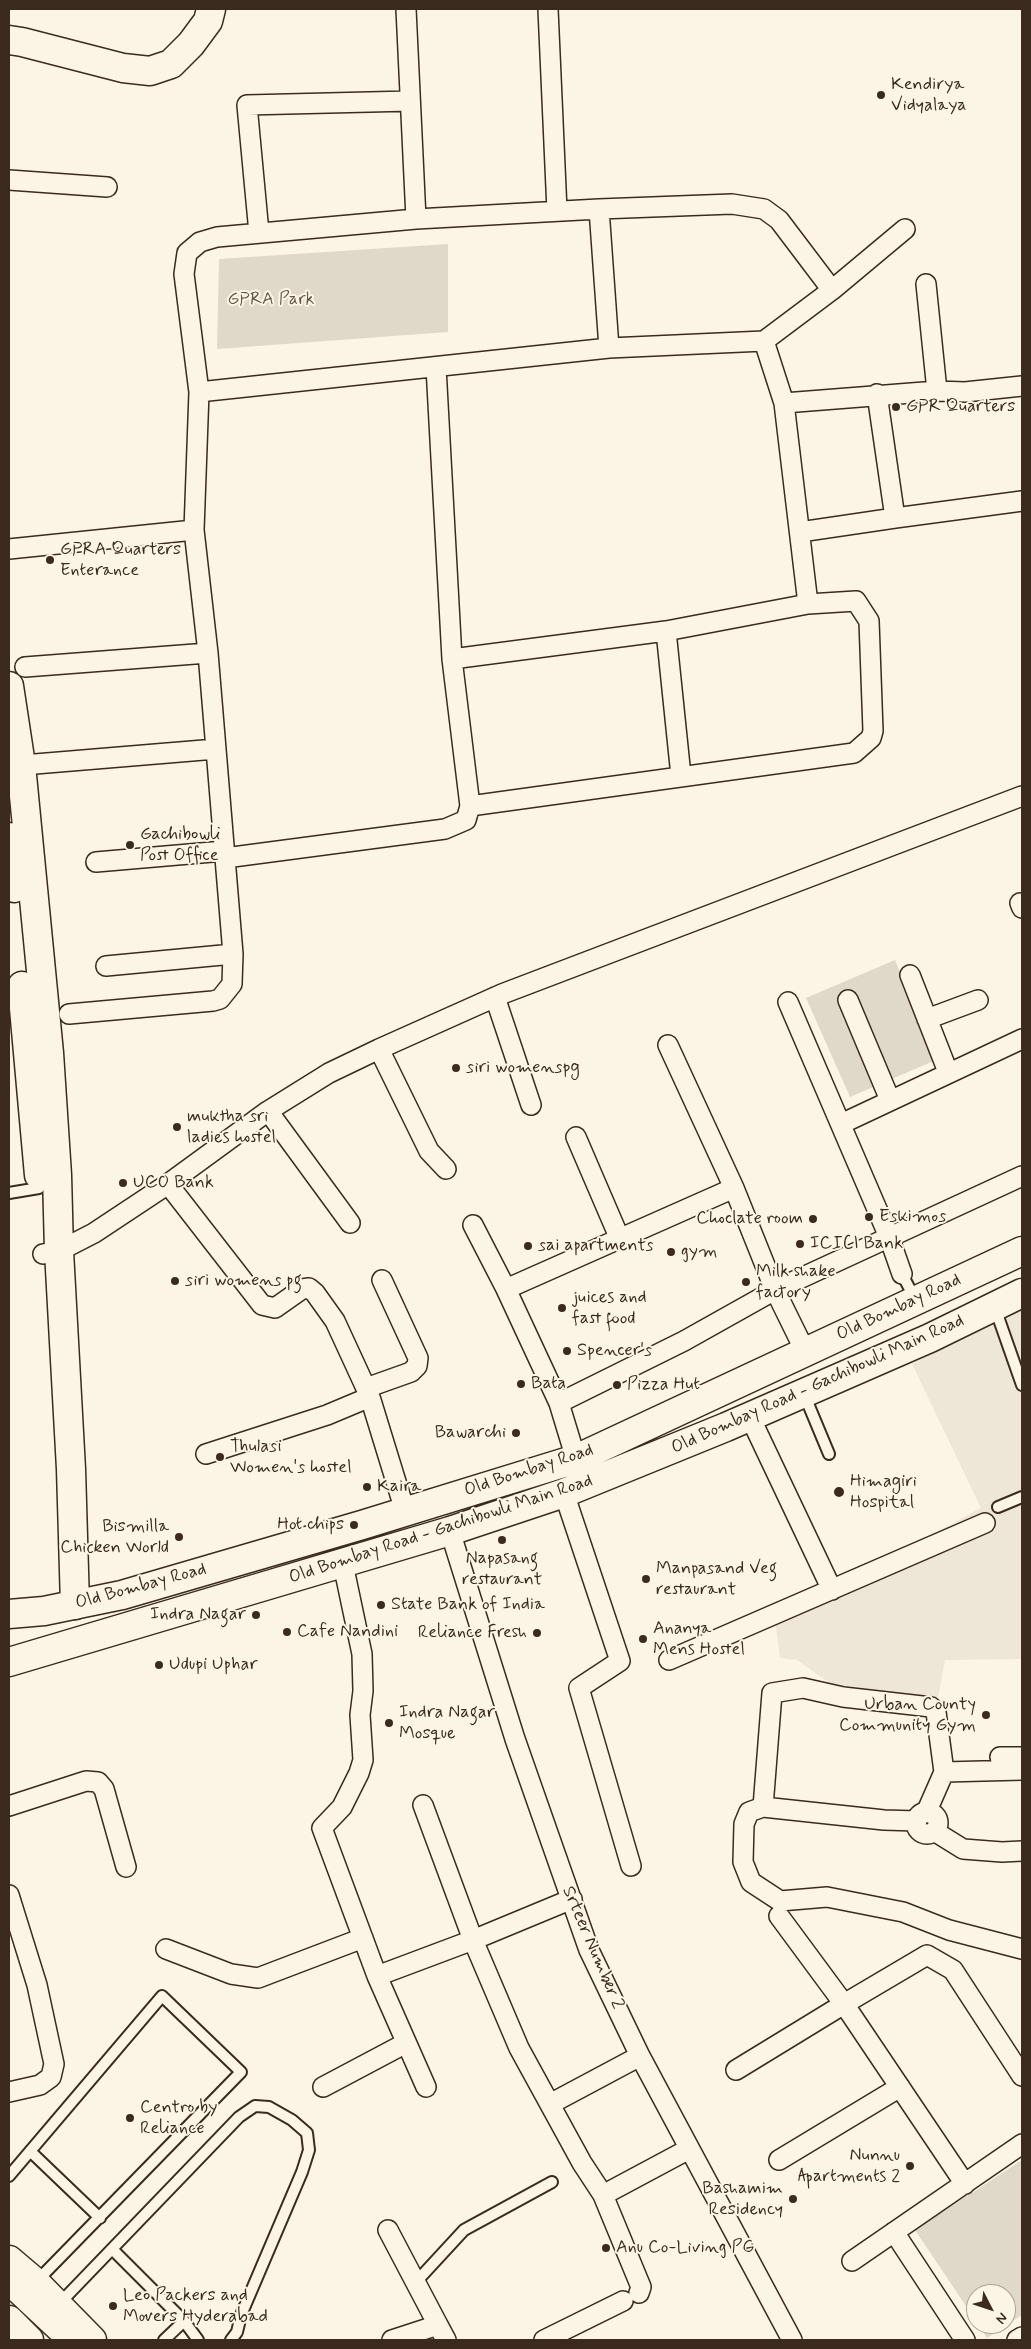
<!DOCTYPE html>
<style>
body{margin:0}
#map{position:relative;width:1031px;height:2349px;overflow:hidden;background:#fcf5e5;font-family:Mynerve,sans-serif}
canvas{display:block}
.frame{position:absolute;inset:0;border:10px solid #3b2a1e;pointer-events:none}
.north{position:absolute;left:966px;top:2284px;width:50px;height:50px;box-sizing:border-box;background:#fcf5e5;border:1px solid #afa495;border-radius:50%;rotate:131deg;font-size:14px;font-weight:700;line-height:20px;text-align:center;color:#3b2a1e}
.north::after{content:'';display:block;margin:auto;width:18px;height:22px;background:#3b2a1e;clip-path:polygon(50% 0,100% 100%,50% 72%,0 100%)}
</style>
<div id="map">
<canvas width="1031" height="2349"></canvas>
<div class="frame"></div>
<div class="north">N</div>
</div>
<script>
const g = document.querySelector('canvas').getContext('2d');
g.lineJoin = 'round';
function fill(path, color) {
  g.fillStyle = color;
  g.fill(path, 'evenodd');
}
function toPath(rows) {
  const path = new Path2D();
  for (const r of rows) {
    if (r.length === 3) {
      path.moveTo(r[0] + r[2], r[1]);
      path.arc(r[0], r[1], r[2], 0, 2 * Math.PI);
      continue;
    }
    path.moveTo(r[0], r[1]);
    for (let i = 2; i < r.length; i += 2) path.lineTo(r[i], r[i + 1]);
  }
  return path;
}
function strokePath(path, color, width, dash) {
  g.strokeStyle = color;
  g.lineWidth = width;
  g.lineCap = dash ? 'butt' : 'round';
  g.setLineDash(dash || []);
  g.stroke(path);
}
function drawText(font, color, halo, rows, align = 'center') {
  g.font = font + ' Mynerve,sans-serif';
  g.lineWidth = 4;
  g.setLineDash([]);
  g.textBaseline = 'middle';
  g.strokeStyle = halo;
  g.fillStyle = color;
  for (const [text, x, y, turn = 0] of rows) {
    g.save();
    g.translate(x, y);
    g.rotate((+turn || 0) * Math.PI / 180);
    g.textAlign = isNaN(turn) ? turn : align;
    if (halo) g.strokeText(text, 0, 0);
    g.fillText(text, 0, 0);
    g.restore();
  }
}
fill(toPath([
 [1022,1308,1022,1659,945,1660,938,1699,831,1684,797,1660,780,1658,775,1619,981,1508,912,1364]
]), '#eee6d6');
fill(toPath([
 [448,244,448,332,217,349,219,259],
 [895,960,936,1060,850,1097,806,998],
 [1022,2160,1022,2315,987,2338,978,2324,1006,2324,1006,2294,976,2294,976,2321,915,2230]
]), '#e0d8c8');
const lane = toPath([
 [9,1193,39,1188],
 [902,1274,915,1299],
 [995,1308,1022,1385],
 [804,1394,829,1454],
 [998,1507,1022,1497],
 [30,2151,100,2218],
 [9,2176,162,1996,241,2072,36,2282],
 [112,2249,184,2321],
 [416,2282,464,2230,552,2182],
 [58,2305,239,2117,255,2106,269,2107,292,2120,307,2133,309,2150,302,2172,241,2315,237,2332,231,2340],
 [164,2340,184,2321,198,2340]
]);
const street = toPath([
 [406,9,416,219],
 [548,9,557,211],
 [9,180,107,187],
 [599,209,732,204,764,209,779,220,832,290],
 [259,233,247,105,410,101],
 [764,341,832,290,905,229],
 [436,367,452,659],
 [937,391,965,392,1022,386],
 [199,392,609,348,764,341,784,403,808,604,666,631,452,659,470,806,466,820,445,829,225,858],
 [784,403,937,391,926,284],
 [895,518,1022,501],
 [800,532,895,518,877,394],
 [9,549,194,530],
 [666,631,681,776],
 [25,667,208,653],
 [35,764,216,749],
 [470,806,854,753,871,738,873,731,869,621,856,601,808,604],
 [96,862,224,851],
 [1020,903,1022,908],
 [106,966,233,954],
 [910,975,948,1072],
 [495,997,531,1105],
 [848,1000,890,1100],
 [788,1002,889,1237,902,1274],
 [69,1014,213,1001,220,999,232,984,233,954,208,653,194,530,199,392,184,274,187,253,200,242,217,237,416,219,599,209,609,348],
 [927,1019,978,1000],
 [668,1045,734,1188,775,1290,805,1351],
 [379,1049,429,1151,446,1169],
 [268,1111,350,1223],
 [841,1124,1022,1039],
 [576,1137,619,1237],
 [168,1184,262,1305,275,1308,302,1289,309,1288,315,1293,335,1321,370,1397,327,1415,206,1454],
 [473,1225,506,1289,559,1403,576,1459],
 [43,1254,59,1251,94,1233,168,1184,268,1111,329,1073,379,1049,502,994,1022,796],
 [506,1289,734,1188],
 [366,1388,411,1372,417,1366,418,1358,382,1280],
 [370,1397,405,1511],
 [559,1403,684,1341,775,1290,1022,1176],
 [750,1417,832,1590],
 [564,1493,620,1661,579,1688,631,1866],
 [450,1531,515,1739,589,1950,640,2056,792,2340],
 [343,1564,362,1654,363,1691,360,1715,363,1760,359,1773,342,1807,322,1828,377,1976],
 [669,1660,985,1523],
 [1000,1757,1022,1757],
 [1022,1770,944,1772,936,1712,931,1707,843,1697,803,1688,772,1693,763,1807,749,1812,744,1824,743,1862,751,1882,780,1901,827,1897,903,1912,949,1930,1022,1949],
 [423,1805,473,1940,519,2048,582,2163,603,2195,641,2287,639,2293],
 [9,1806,86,1781,98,1782,104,1789,126,1867],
 [763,1807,884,1820,917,1821],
 [927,1823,11],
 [926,1813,944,1772],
 [934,1831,963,1849,1002,1852,1022,1851],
 [9,1895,37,1985,54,2064,51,2077,40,2085,9,2092],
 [779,1916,844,2004,927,1955,953,1970,1022,2076],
 [166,1949,231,1974,258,1978,363,1938],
 [736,2070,844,2004,965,2184],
 [323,2087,406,2043],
 [426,2087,377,1976,473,1940,572,1899],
 [550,2104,640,2056],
 [779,2160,900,2087],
 [603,2195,689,2149],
 [388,2230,438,2325,392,2340],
 [894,2232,965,2340],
 [852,2261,1022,2144],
 [438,2325,446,2340],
 [544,2340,623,2301],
 [1017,2340,1022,2337]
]);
const secondary = toPath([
 [9,40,22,42,123,68,150,71,171,64,191,44,208,21,211,9],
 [9,686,21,765,49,1053,57,1175,59,1251,71,1469,75,1605],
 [9,837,14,888],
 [22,986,39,1175]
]);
const primary = toPath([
 [9,1614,44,1611,122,1595,362,1525,576,1459,1022,1251],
 [9,1662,450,1531,564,1493,726,1427,930,1338,1022,1293],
 [9,2260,35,2282,92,2340],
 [9,2320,29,2340]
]);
const highway = toPath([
 [9,2280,73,2340]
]);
strokePath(lane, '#3b2a1e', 14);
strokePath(street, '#3b2a1e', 22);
strokePath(secondary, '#3b2a1e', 31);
strokePath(primary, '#3b2a1e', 31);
strokePath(highway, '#3b2a1e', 31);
strokePath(lane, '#fcf5e5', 10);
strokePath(street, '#fcf5e5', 19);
strokePath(secondary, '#fcf5e5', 28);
strokePath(primary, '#fcf5e5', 28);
strokePath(highway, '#fcf5e5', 28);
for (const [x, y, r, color] of [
 [881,95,5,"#3b2a1e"],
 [896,407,5,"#3b2a1e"],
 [50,560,5,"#3b2a1e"],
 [130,845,5,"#3b2a1e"],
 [456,1068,5,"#3b2a1e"],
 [177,1127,5,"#3b2a1e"],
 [123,1183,5,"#3b2a1e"],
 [869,1217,5,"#3b2a1e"],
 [813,1219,5,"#3b2a1e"],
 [800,1244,5,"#3b2a1e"],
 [528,1246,5,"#3b2a1e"],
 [671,1252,5,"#3b2a1e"],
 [175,1281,5,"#3b2a1e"],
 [746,1282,5,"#3b2a1e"],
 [562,1308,5,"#3b2a1e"],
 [567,1351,5,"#3b2a1e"],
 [521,1384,5,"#3b2a1e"],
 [617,1385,5,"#3b2a1e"],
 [516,1433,5,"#3b2a1e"],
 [220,1457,5,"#3b2a1e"],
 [367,1487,5,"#3b2a1e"],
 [839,1492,6,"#3b2a1e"],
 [354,1525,5,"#3b2a1e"],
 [179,1537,5,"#3b2a1e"],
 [502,1540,5,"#3b2a1e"],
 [646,1579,5,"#3b2a1e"],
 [381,1605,5,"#3b2a1e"],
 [256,1615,5,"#3b2a1e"],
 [287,1632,5,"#3b2a1e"],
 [537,1633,5,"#3b2a1e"],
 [643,1639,5,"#3b2a1e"],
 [159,1665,5,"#3b2a1e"],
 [986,1715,5,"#3b2a1e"],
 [389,1723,5,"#3b2a1e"],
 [130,2118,5,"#3b2a1e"],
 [910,2166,5,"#3b2a1e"],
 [793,2199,5,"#3b2a1e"],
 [606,2248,5,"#3b2a1e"],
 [113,2306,5,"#3b2a1e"]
]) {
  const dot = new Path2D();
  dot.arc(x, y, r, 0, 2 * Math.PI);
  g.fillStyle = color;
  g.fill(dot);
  strokePath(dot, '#fcf5e5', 2);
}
drawText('18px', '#3b2a1e', '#fcf5e5', [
 ["Kendirya",891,85],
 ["Vidyalaya",891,106],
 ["GPR Quarters",906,407],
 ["GPRA Quarters",60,550],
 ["Enterance",60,571],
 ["Gachibowli",140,835],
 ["Post Office",140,856],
 ["siri womenspg",466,1068],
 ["muktha sri",187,1117],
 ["ladies hostel",187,1138],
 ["UCO Bank",133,1183],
 ["Eskimos",879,1217],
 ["Choclate room",803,1219,"right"],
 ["ICICI Bank",810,1244],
 ["sai apartments",538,1246],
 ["gym",681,1252],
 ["Milk shake",756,1272],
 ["factory",756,1293],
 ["siri womens pg",185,1281],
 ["juices and",572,1298],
 ["fast food",572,1319],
 ["Spencer's",577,1351],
 ["Bata",531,1384],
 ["Pizza Hut",627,1385],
 ["Bawarchi",506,1433,"right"],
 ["Thulasi",230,1447],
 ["Women's hostel",230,1468],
 ["Himagiri",850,1482],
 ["Hospital",850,1503],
 ["Kaira",377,1487],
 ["Hot chips",344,1525,"right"],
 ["Bismilla",169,1527,"right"],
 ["Chicken World",169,1548,"right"],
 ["Napasang",502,1559,"center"],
 ["restaurant",502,1580,"center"],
 ["Manpasand Veg",656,1569],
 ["restaurant",656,1590],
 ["State Bank of India",391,1605],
 ["Indra Nagar",246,1615,"right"],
 ["Ananya",653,1629],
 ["Mens Hostel",653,1650],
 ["Cafe Nandini",297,1632],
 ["Reliance Fresh",527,1633,"right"],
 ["Udupi Uphar",169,1665],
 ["Urban County",976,1705,"right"],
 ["Community Gym",976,1726,"right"],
 ["Indra Nagar",399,1713],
 ["Mosque",399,1734],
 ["Centro by",140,2108],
 ["Reliance",140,2129],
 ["Nunnu",900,2156,"right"],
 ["Apartments 2",900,2177,"right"],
 ["Bashamim",783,2189,"right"],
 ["Residency",783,2210,"right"],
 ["Anu Co-Living PG",616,2248],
 ["Leo Packers and",123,2296],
 ["Movers Hyderabad",123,2317]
], 'left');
drawText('18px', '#645648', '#fcf5e5', [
 ["GPRA Park",271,300]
]);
drawText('18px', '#3b2a1e', '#fcf5e5', [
 ["Old Bombay Road",899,1308,-25],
 ["Old Bombay Road - Gachibowli Main Road",818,1385,-24],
 ["Old Bombay Road",529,1471,-18],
 ["Old Bombay Road - Gachibowli Main Road",441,1530,-18],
 ["Old Bombay Road",141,1587,-15],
 ["Srteer Number 2",592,1948,67]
]);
</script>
